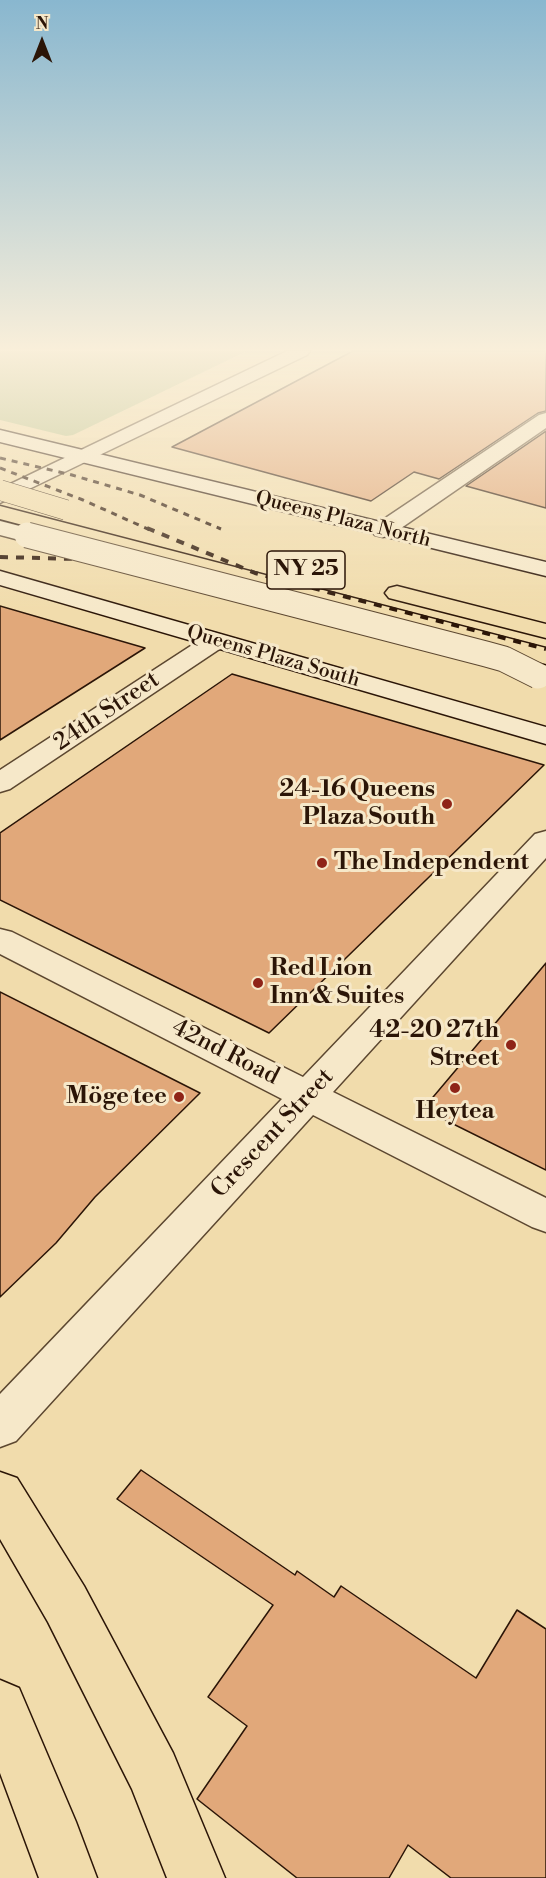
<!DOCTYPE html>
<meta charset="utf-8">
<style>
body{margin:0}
#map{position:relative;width:546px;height:1878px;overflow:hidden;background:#f1dcac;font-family:"Libre Bodoni",serif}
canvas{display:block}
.north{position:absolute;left:12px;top:12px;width:60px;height:60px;-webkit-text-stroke:4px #f6e8c9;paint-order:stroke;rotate:0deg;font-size:16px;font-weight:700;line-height:24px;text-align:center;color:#2b1507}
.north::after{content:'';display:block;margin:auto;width:21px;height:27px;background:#2b1507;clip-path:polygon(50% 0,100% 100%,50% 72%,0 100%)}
</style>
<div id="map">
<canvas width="546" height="1878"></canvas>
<div class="north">N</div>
</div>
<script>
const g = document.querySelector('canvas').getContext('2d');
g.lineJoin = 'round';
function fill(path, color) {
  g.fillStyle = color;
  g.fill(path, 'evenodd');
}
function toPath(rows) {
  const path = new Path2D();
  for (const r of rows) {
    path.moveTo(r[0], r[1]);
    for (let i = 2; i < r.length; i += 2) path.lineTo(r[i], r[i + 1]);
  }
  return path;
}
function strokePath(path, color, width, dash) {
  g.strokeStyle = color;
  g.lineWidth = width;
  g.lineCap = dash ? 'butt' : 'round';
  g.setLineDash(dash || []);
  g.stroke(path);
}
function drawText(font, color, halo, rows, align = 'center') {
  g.font = font + ' "Libre Bodoni",serif';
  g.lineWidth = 6;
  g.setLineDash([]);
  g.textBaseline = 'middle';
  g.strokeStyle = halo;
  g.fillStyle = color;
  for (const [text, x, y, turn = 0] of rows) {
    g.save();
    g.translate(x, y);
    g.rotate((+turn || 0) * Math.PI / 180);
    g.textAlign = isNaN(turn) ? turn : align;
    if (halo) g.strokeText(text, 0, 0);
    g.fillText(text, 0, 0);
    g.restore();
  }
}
fill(toPath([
 [0,351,247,351,73,435,66,436,0,420]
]), '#b7c18b');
const building = toPath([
 [353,351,546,351,546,411,538,413,439,479,414,472,371,501,172,447,353,351],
 [546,431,546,508,466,486,546,431],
 [0,606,145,648,0,740,0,606],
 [232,674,544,765,269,1033,0,900,0,833,232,674],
 [546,963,546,1170,423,1109,546,963],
 [0,992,200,1093,95,1197,56,1243,0,1297,0,992],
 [141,1470,295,1575,297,1571,334,1597,341,1586,476,1678,517,1610,546,1629,546,1878,451,1878,408,1845,389,1878,297,1878,197,1799,247,1726,208,1697,273,1605,117,1499,141,1470]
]);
fill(building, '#e1a87a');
strokePath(building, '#2b1507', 1.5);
const street = toPath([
 [287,351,310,351,307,355,0,503,0,489,287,351],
 [546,413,546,428,391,535,383,537,375,535,372,530,375,525,539,415,546,413],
 [0,521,35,530,38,535,35,540,27,542,0,535,0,521],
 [215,633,224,636,228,641,224,646,10,789,0,792,0,770,206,636,215,633],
 [546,831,546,858,333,1092,546,1198,546,1232,532,1227,313,1115,16,1441,0,1447,0,1394,282,1099,0,954,0,929,12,932,303,1077,535,834,546,831]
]);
const secondary = toPath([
 [0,430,546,562,546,576,0,442,0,430],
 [0,571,546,727,546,744,0,585,0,571]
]);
const highway = toPath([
 [0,506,546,648,546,664,0,519,0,506],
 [397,586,546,624,546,638,389,598,385,593,389,588,397,586],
 [0,1472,17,1478,84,1586,173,1753,225,1878,167,1878,132,1789,48,1622,0,1539,0,1472],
 [0,1680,19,1688,76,1822,97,1878,39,1878,0,1773,0,1680]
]);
strokePath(street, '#5c4730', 3);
strokePath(secondary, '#2b1507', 3);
strokePath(highway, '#2b1507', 3);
fill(street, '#f6e8c9');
fill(secondary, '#f6e8c9');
fill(highway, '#f1dcac');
strokePath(toPath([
 [0,458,72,475,140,495,221,529],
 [0,468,83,500,150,530]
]), '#2b1507', 3, [6, 6]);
strokePath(toPath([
 [147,528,255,573,546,649],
 [0,557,78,559,168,574,546,675]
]), '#2b1507', 4, [8, 8]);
const streetBridge = toPath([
 [27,535,486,654,504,659,538,676]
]);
const highwayBridge = toPath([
 [0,490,66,510]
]);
strokePath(streetBridge, '#5c4730', 27, []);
strokePath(highwayBridge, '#2b1507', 21, []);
strokePath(streetBridge, '#f6e8c9', 25);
strokePath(highwayBridge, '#f1dcac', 20);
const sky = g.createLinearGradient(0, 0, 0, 614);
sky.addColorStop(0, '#89b7cf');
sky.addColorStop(0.57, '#f9efda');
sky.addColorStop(1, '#f9efda00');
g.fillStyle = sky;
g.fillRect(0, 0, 546, 614);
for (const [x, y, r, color] of [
 [447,804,6,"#8f2418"],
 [322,863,6,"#8f2418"],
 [258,983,6,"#8f2418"],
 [511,1045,6,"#8f2418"],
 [455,1088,6,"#8f2418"],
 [179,1097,6,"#8f2418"]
]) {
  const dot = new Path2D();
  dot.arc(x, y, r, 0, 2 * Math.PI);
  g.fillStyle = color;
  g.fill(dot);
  strokePath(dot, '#f6e8c9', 2);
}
drawText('20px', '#2b1507', '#f6e8c9', [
 ["Queens Plaza North",343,520,14],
 ["Queens Plaza South",273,657,16]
]);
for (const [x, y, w] of [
 [306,570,78]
]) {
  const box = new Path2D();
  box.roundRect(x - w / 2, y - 19, w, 38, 4.5);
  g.fillStyle = '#f6e8c9';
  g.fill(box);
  strokePath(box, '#2b1507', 1.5);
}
drawText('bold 22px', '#2b1507', null, [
 ["NY 25",306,570]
]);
drawText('24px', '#2b1507', '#f6e8c9', [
 ["24th Street",107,712,-34],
 ["42nd Road",225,1053,27],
 ["Crescent Street",273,1134,-47]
]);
drawText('bold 24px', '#2b1507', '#f6e8c9', [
 ["24-16 Queens",435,790],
 ["Plaza South",435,818],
 ["The Independent",334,863,"left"],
 ["Red Lion",270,969,"left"],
 ["Inn & Suites",270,997,"left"],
 ["42-20 27th",499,1031],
 ["Street",499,1059],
 ["Möge tee",167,1097],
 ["Heytea",455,1112,"center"]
], 'right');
</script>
